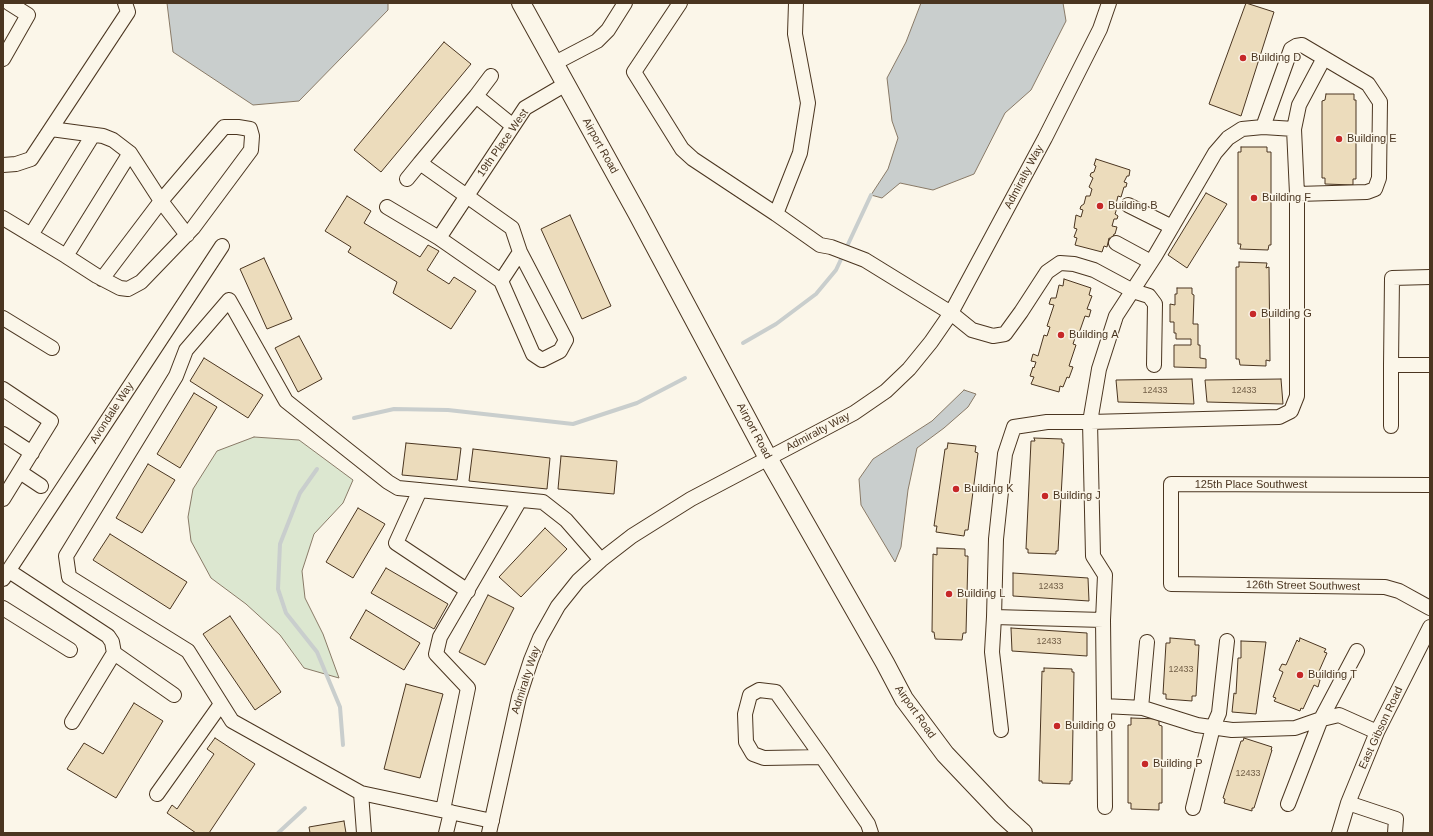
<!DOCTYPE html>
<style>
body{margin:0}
#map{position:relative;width:1433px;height:836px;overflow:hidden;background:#fbf6e9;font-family:Helvetica,sans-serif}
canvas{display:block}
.frame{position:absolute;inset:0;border:4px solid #4a3520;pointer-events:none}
</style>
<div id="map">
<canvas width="1433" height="836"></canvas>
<div class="frame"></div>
</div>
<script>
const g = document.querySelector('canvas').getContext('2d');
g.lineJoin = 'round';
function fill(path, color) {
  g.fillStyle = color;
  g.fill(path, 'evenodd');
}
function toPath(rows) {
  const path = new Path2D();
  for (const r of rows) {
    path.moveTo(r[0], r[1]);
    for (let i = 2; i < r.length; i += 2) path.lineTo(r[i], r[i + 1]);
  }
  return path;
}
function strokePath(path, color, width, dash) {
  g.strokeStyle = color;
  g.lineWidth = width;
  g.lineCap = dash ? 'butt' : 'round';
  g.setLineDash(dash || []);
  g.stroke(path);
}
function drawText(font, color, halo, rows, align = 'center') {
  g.font = font + ' Helvetica,sans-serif';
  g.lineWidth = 3;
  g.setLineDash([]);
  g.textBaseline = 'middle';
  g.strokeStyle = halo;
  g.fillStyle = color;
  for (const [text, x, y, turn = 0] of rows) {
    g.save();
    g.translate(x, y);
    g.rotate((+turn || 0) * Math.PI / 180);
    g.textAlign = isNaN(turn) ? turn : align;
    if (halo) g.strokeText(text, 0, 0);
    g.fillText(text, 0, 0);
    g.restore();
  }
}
const green = toPath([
 [254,437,299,440,353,480,343,503,314,534,302,571,305,598,323,634,339,678,304,668,280,635,246,604,211,578,191,541,188,517,193,489,217,451,254,437]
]);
fill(green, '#dce7d0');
strokePath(green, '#887966', 1);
const water = toPath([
 [167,3,388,3,388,10,299,101,253,105,173,52,167,3],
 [921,3,1063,3,1066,21,1031,90,1005,113,974,174,933,190,900,183,882,198,871,195,888,169,898,138,892,121,887,78,906,42,921,3],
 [964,390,976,394,968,407,944,428,917,448,908,490,901,547,895,562,861,505,859,479,873,459,932,421,964,390]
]);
fill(water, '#c9cecd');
strokePath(water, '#887966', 1);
strokePath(toPath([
 [743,343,776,324,816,294,836,270,871,195],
 [354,418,394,409,448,410,573,424,637,403,685,378],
 [317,469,300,493,280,544,278,589,286,613,317,652,340,707,343,745],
 [278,833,305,808]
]), '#c9cecd', 4);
const building = toPath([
 [1246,3,1274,12,1241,116,1209,104,1246,3],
 [444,42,471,64,381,172,354,150,444,42],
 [1326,94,1354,94,1354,100,1356,100,1356,179,1353,179,1353,185,1325,184,1325,178,1322,178,1322,101,1325,100,1326,94],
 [1241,147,1267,147,1267,152,1271,152,1271,245,1269,245,1268,250,1240,249,1241,244,1238,244,1238,152,1241,152,1241,147],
 [1096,159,1130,170,1129,176,1127,176,1124,182,1127,183,1126,187,1124,187,1121,197,1118,196,1116,204,1118,205,1115,214,1118,216,1117,219,1114,219,1112,226,1117,227,1115,234,1114,234,1112,239,1109,238,1107,247,1104,246,1102,252,1075,245,1077,238,1074,237,1077,229,1074,228,1076,215,1081,217,1083,210,1080,209,1081,206,1084,204,1086,196,1090,196,1092,189,1089,187,1093,178,1090,176,1091,173,1094,172,1096,166,1094,165,1096,159],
 [1206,193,1227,204,1187,268,1168,255,1206,193],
 [347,196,371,211,364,223,420,257,428,245,439,251,427,270,449,284,454,277,476,291,451,329,393,293,397,282,348,252,351,247,325,231,347,196],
 [570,215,611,306,582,319,541,229,570,215],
 [264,258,292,319,267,329,240,269,264,258],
 [1239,262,1267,263,1266,268,1269,267,1270,361,1266,360,1266,366,1240,365,1239,359,1236,359,1236,267,1239,267,1239,262],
 [1064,279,1091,288,1089,295,1092,296,1087,309,1091,310,1089,317,1085,316,1078,336,1076,335,1073,344,1076,345,1069,366,1073,367,1069,378,1067,377,1063,387,1060,386,1059,392,1031,384,1034,377,1030,376,1033,367,1034,368,1036,362,1031,361,1033,354,1038,356,1044,335,1047,336,1050,327,1047,326,1054,305,1049,304,1051,298,1056,298,1059,285,1063,286,1064,279],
 [1177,288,1192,288,1192,294,1194,295,1193,324,1198,324,1198,345,1200,345,1200,358,1206,359,1206,368,1174,367,1174,345,1191,345,1191,339,1176,339,1176,333,1174,333,1174,322,1170,322,1170,304,1175,305,1175,294,1177,294,1177,288],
 [299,336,322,379,298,392,275,348,299,336],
 [204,358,263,395,248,418,190,381,204,358],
 [1192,379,1194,404,1118,402,1116,380,1192,379],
 [1281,379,1283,404,1207,402,1205,380,1281,379],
 [194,393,217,407,180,468,157,454,194,393],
 [1034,438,1062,439,1062,443,1064,443,1058,551,1056,551,1056,554,1028,553,1028,549,1026,549,1031,441,1035,441,1034,438],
 [406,443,461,448,457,480,402,475,406,443],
 [948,443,976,446,975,452,978,453,968,530,965,530,964,536,936,532,937,526,934,526,945,449,947,449,948,443],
 [473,449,550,458,547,489,469,481,473,449],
 [561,456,617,461,614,494,558,489,561,456],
 [148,464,175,480,142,533,116,518,148,464],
 [358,508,385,524,353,578,326,562,358,508],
 [545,528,567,549,521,597,499,577,545,528],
 [110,534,187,582,170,609,93,560,110,534],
 [937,548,965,549,965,556,968,556,966,633,963,633,962,640,935,639,934,632,932,632,933,554,937,555,937,548],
 [386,568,448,604,434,629,371,593,386,568],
 [1013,573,1088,578,1089,601,1013,596,1013,573],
 [488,595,514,608,485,665,459,652,488,595],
 [366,610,420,643,404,670,350,638,366,610],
 [230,616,281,692,255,710,203,634,230,616],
 [1011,628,1087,633,1087,656,1012,651,1011,628],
 [1170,638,1195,640,1195,645,1199,645,1196,696,1192,696,1192,701,1166,699,1166,694,1163,694,1166,643,1170,643,1170,638],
 [1300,638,1326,649,1324,652,1327,653,1316,678,1320,680,1318,687,1314,685,1303,709,1301,708,1300,711,1274,701,1276,698,1273,697,1283,672,1279,670,1282,664,1286,665,1297,640,1299,642,1300,638],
 [1241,641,1266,642,1256,714,1232,712,1234,693,1236,694,1238,658,1241,658,1241,641],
 [1044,668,1072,669,1072,672,1074,672,1072,781,1070,781,1070,784,1042,783,1042,781,1039,781,1042,671,1044,672,1044,668],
 [406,684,443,694,420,778,384,769,406,684],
 [134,703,163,721,116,798,67,769,84,743,103,754,134,703],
 [1131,718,1159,719,1159,725,1162,726,1162,803,1159,803,1159,810,1131,809,1131,803,1128,803,1128,725,1131,725,1131,718],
 [215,738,255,764,209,833,196,833,167,813,172,805,177,809,214,754,207,749,215,738],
 [1244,738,1272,747,1271,750,1272,750,1254,808,1252,808,1252,811,1224,803,1225,799,1223,798,1241,741,1243,741,1244,738],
 [344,821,346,833,310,833,309,827,344,821]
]);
fill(building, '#ecdcbc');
strokePath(building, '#4a3520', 1);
const minor = toPath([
 [680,3,634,72,682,149,693,159,776,214],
 [796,3,795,34,808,103,800,153,776,214,820,245,831,247,865,260,951,313,972,330,993,336,1005,334,1021,312,1047,272,1060,263,1074,264,1094,270,1133,291,1149,296,1155,304,1154,365],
 [3,59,28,15,9,3],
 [555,63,597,41,608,30,625,3],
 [476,96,491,76],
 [1263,127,1291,49,1296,46,1302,45,1324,58,1299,105,1294,129],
 [51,129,103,136,113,140,130,153],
 [3,165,16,164,31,159,128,12,125,3],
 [407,179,420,163],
 [1297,194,1367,192,1375,189,1379,178,1380,102,1368,84,1324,58],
 [1128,205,1172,227],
 [387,207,439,238,525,108,566,84],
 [3,218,66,256,130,153,161,201,224,127,238,127,250,129,252,136,251,150,193,228,141,282,128,289,120,288,97,276,66,256],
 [31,235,93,135],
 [439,238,501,281,533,354,542,360,560,351,566,340,520,252,512,228,420,163,476,96,513,126],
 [1116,243,1151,262],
 [1430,277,1392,278,1391,365,1430,365],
 [102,279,161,201,187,235],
 [501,281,520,252],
 [3,318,52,348],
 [1391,365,1391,426],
 [3,389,51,421,3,499],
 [3,434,32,453],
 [20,472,41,486],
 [1430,485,1171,484,1171,584,1385,587,1399,591,1430,608],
 [420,490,396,543,468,591],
 [9,571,108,636,112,642,114,653,72,722],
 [3,579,222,246],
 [3,608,70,650],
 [994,617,1103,620],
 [114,653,174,695],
 [1104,706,1105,807],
 [1141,708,1147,642],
 [1001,730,992,652,994,617,996,539,1005,454,1014,427,1047,422,1090,422,1279,417,1291,411,1297,396,1297,194,1294,129,1263,127,1242,129,1228,138,1215,153,1155,256,1116,316,1099,369,1090,422,1093,556,1105,575,1103,620,1104,706,1143,708,1197,725,1232,730,1295,728,1318,720,1339,715,1377,732],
 [822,757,764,758,753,754,746,742,745,714,750,695,759,690,776,692,822,757,868,824,871,833],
 [361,793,364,833],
 [157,794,221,704],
 [1348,803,1396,819,1395,833],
 [1288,804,1321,719,1357,651],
 [1193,808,1213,727,1219,713,1227,641],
 [443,810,468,688,436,654,440,637,520,500],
 [492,821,361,793,232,721,188,651,69,577,66,556,176,376,186,350,229,300,286,401,388,482,398,488,543,502,566,520,601,560],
 [446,833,451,812],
 [489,833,519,697,531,660,540,638,558,606,578,581,601,560,632,536,691,499,854,413,886,391,909,369,931,342,951,313,1045,138,1100,29,1109,3],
 [1339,833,1348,803,1377,732,1430,627]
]);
const major = toPath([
 [521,3,637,213,768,458,885,663,904,699,945,754,1002,814,1023,833]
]);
strokePath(minor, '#4a3520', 16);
strokePath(major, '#4a3520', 20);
strokePath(minor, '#fbf6e9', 14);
strokePath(major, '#fbf6e9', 18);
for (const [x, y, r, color] of [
 [1243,58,4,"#c62828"],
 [1339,139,4,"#c62828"],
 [1254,198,4,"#c62828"],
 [1100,206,4,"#c62828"],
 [1253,314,4,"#c62828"],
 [1061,335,4,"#c62828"],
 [956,489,4,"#c62828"],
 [1045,496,4,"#c62828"],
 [949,594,4,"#c62828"],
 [1300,675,4,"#c62828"],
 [1057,726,4,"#c62828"],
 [1145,764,4,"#c62828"]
]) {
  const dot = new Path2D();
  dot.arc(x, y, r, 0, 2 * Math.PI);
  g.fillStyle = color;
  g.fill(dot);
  strokePath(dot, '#fbf6e9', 1.5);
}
drawText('9px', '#725f47', null, [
 ["12433",1155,391],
 ["12433",1244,391],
 ["12433",1051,587],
 ["12433",1049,642],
 ["12433",1181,670],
 ["12433",1248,774]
]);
drawText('11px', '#4a3520', '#fbf6e9', [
 ["Building D",1251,58],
 ["Building E",1347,139],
 ["Building F",1262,198],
 ["Building B",1108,206],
 ["Building G",1261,314],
 ["Building A",1069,335],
 ["Building K",964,489],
 ["Building J",1053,496],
 ["Building L",957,594],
 ["Building T",1308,675],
 ["Building O",1065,726],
 ["Building P",1153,764]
], 'left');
drawText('11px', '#4a3520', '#fbf6e9', [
 ["19th Place West",503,143,-55],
 ["Airport Road",600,146,61],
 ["Admiralty Way",1024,177,-62],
 ["Avondale Way",112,413,-57],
 ["Airport Road",754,431,62],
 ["Admiralty Way",818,432,-28],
 ["125th Place Southwest",1251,485],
 ["126th Street Southwest",1303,586,1],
 ["Admiralty Way",526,680,-72],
 ["Airport Road",915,712,55],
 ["East Gibson Road",1381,728,-65]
]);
</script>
